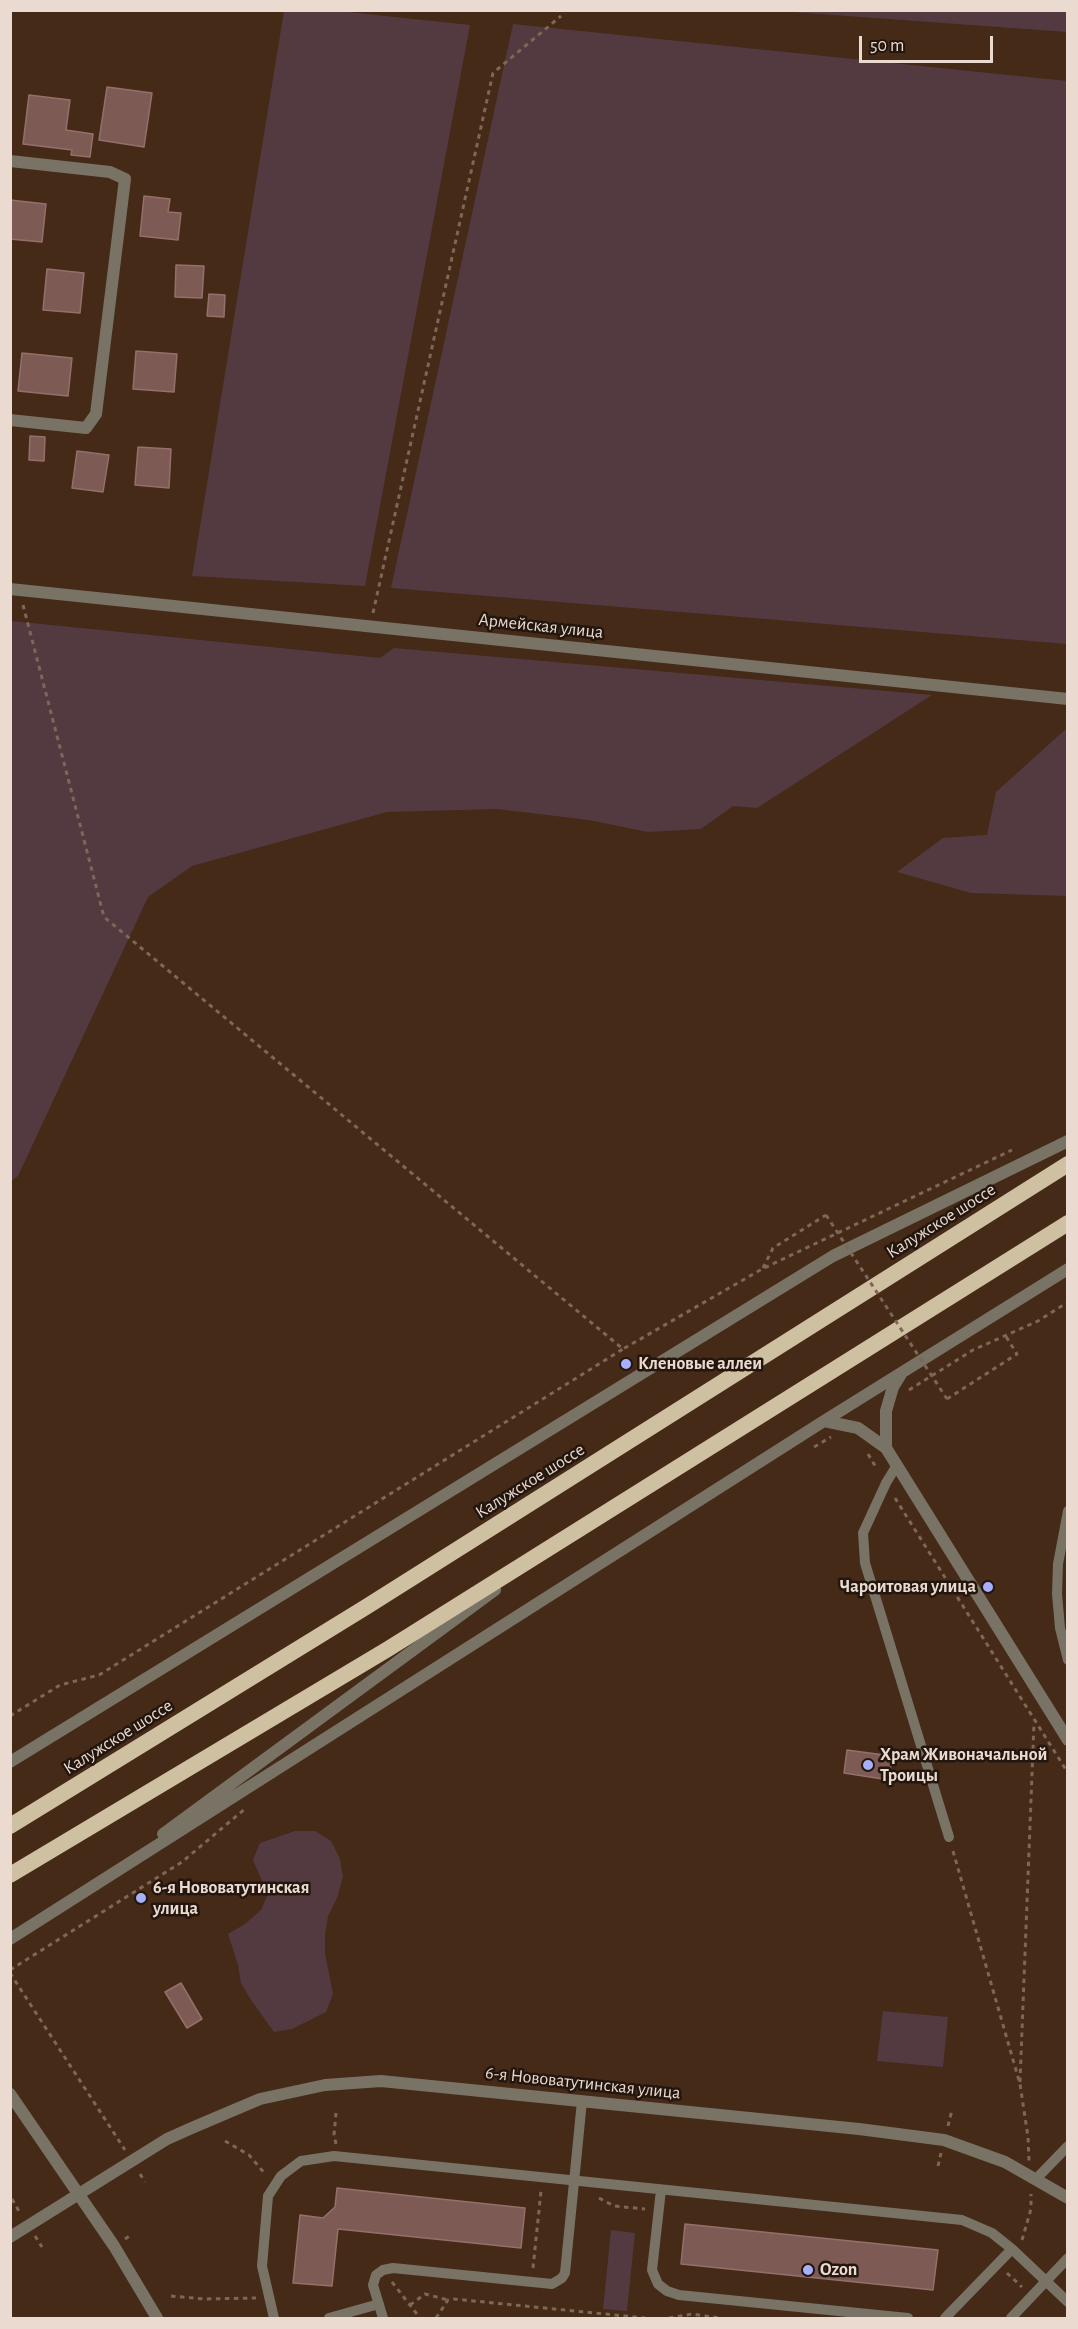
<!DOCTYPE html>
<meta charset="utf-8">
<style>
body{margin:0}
#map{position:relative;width:1078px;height:2329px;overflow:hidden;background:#442a17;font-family:"Alegreya Sans",sans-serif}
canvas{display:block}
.frame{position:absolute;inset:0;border:12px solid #ebdacf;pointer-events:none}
.scale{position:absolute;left:859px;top:36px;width:134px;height:27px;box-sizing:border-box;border:3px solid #ebdacf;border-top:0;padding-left:8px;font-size:18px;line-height:21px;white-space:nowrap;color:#ebdacf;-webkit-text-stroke:4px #22160e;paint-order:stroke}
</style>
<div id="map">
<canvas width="1078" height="2329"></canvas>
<div class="frame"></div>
<div class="scale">50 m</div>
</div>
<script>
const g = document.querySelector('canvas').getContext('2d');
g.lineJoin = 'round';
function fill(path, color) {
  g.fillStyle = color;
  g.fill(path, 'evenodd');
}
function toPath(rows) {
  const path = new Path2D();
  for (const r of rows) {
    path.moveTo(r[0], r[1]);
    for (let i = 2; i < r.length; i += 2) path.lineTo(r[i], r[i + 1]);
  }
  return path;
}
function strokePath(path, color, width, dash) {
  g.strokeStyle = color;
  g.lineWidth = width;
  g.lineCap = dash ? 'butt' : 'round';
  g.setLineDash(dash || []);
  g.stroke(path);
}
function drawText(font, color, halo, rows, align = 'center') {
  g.font = font + ' "Alegreya Sans",sans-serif';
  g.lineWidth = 5;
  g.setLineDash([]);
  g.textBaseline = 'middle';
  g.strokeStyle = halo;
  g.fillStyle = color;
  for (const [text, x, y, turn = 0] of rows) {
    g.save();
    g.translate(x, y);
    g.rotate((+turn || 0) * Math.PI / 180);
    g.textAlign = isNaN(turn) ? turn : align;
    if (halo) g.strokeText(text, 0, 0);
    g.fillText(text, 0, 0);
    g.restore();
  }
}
fill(toPath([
 [284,11,339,11,470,25,365,586,192,576],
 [779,11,1067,11,1067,32],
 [513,24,1067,81,1067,644,391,588],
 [11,621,380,658,394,648,932,695,757,808,733,806,701,829,648,832,589,820,497,809,387,812,192,866,148,897,18,1176,11,1181],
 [1067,728,1067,896,971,893,897,872,943,838,987,835,996,792],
 [295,1831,315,1831,331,1841,340,1859,343,1877,337,1898,328,1916,325,1935,325,1953,333,1994,326,2012,292,2029,274,2032,251,2000,241,1983,238,1965,228,1934,245,1924,261,1910,268,1894,253,1860,260,1843],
 [883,2011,948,2017,943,2067,877,2061],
 [611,2230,635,2233,627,2311,603,2309]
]), '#533a41');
const building = toPath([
 [107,87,152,93,144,147,99,140,107,87],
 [29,95,70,100,66,130,93,134,90,157,71,155,72,150,23,144,29,95],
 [144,196,170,199,168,212,181,213,178,240,140,236,144,196],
 [10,200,46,204,42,242,10,239,10,200],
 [176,265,204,266,202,298,175,297,176,265],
 [47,269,84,273,80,313,43,310,47,269],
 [209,294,225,295,224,317,207,316,209,294],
 [136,351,177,354,174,392,133,389,136,351],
 [22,353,72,358,68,396,18,391,22,353],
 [30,436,45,437,44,461,29,460,30,436],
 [138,447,171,449,169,488,135,485,138,447],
 [77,451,109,455,103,492,72,488,77,451],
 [847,1750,892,1756,889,1780,844,1773,847,1750],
 [181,1983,202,2019,187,2028,165,1992,181,1983],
 [337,2188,525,2208,521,2248,338,2229,332,2286,293,2283,300,2215,323,2218,335,2207,337,2188],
 [685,2224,938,2250,933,2290,681,2264,685,2224]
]);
fill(building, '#7e5a54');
strokePath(building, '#95706a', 1.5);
strokePath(toPath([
 [23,605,104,917,623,1349,762,1269,1012,1150],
 [373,613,493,73,561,16],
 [763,1268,773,1248,826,1215],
 [909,1390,973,1350,1038,1321,1068,1302],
 [947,1399,1017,1354,1005,1335],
 [814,1447,831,1437],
 [868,1454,877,1469],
 [895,1498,1068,1773],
 [10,1716,60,1685,99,1675,623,1349],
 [953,1851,1020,2084,1028,2137,1029,2161],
 [10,1970,182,1862,246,1808],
 [10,1973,125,2150],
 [1020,2082,1034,1723],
 [948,2126,952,2110],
 [225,2141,249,2155,266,2175],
 [336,2144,334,2135,336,2113],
 [938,2166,941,2153],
 [140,2174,145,2182],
 [599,2198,614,2206,645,2209],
 [12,2199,20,2213],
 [35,2236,42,2247],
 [125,2239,131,2235],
 [1022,2240,1031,2209,1031,2194],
 [533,2268,541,2191],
 [1007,2273,1022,2287],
 [392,2282,420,2318],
 [171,2296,204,2299,256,2298],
 [410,2305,425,2294,448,2300],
 [436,2318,448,2300,454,2299,645,2318],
 [669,2318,692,2314,720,2318]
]), '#7e6757', 3, [4.5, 4.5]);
strokePath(toPath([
 [897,1465,886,1483,863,1533,865,1563,949,1837],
 [1068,1511,1058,1564,1057,1594,1060,1628,1068,1660],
 [1036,2179,1068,2146],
 [661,2190,652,2270,658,2284,667,2291,679,2295,908,2318],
 [274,2318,262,2266,268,2196,281,2176,301,2161,334,2156,962,2220,992,2233,1012,2249,1068,2302],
 [329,2318,379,2304],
 [383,2318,373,2285,376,2275,383,2270,393,2268,552,2284,562,2278,565,2273,582,2101],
 [945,2318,1012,2249],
 [1011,2318,1068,2258]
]), '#797365', 10);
strokePath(toPath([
 [10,161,110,172,125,179,96,414,86,428,10,420],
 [10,2237,167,2139,194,2127,260,2099,325,2085,381,2081,859,2129,944,2140,1005,2162,1068,2198]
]), '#797365', 12);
strokePath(toPath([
 [10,589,1068,699],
 [824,1421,858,1428,886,1448,1068,1740],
 [886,1448,886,1411,893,1387,901,1374],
 [10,1762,833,1256,1068,1141],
 [163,1834,495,1590],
 [10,1939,824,1421,1068,1269],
 [10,2094,114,2246,157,2318]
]), '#797365', 12);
strokePath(toPath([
 [10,1826,366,1607,1068,1164],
 [10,1875,388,1649,1068,1223]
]), '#d0c0a2', 16);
strokePath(toPath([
 [826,1215,947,1399]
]), '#7e6757', 3, [4.5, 4.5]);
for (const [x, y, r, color] of [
 [626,1364,6,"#a7b0fc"],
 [988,1587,6,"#a7b0fc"],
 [868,1765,6,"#a7b0fc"],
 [141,1898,6,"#a7b0fc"],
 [808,2270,6,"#a7b0fc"]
]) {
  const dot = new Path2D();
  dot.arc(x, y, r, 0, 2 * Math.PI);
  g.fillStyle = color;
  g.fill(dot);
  strokePath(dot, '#22160e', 2);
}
drawText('18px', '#ebdacf', '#22160e', [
 ["Армейская улица",541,626,6],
 ["Калужское шоссе",941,1221,-32],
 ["Калужское шоссе",530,1481,-32],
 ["Калужское шоссе",118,1737,-32],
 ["6-я Нововатутинская улица",583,2083,6]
]);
drawText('bold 18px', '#ebdacf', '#22160e', [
 ["Кленовые аллеи",638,1364],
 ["Чароитовая улица",976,1587,"right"],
 ["Храм Живоначальной",880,1755],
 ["Троицы",880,1776],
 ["6-я Нововатутинская",153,1888],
 ["улица",153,1909],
 ["Ozon",820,2270]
], 'left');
</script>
